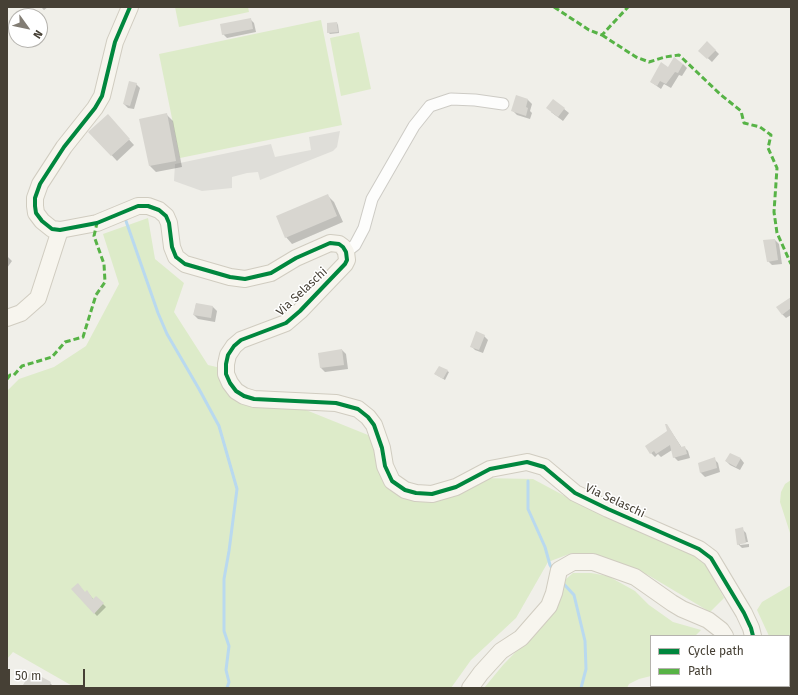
<!DOCTYPE html>
<style>
body{margin:0}
#map{position:relative;width:798px;height:695px;overflow:hidden;background:#f0efe9;font-family:"Fira Sans",sans-serif}
canvas{display:block}
.frame{position:absolute;inset:0;border:8px solid #464035;pointer-events:none}
.legend{position:absolute;left:650px;top:635px;width:140px;height:52px;box-sizing:border-box;background:#fff;border:1px solid #b5b3ae;margin:0;padding:5px 7px;list-style:none;font-size:12px;color:#464035}
.legend li{display:flex;align-items:center;gap:8px;height:20px}
.legend b{width:20px;border:1px solid #b5b3ae}
.north{position:absolute;left:8px;top:8px;width:40px;height:40px;box-sizing:border-box;background:#fff;border:1px solid #b5b3ae;border-radius:50%;rotate:123deg;font-size:11px;font-weight:700;line-height:16px;text-align:center;color:#464035}
.north::after{content:'';display:block;margin:auto;width:14px;height:18px;background:#827d74;clip-path:polygon(50% 0,100% 100%,50% 72%,0 100%)}
.scale{position:absolute;left:8px;top:669px;width:77px;height:18px;box-sizing:border-box;border:2px solid #464035;border-top:0;padding-left:5px;font-size:12px;line-height:14px;white-space:nowrap;color:#464035;-webkit-text-stroke:3px #fff;paint-order:stroke}
</style>
<div id="map">
<canvas width="798" height="695"></canvas>
<div class="frame"></div>
<ul class="legend">
<li><b style="height:5px;background:#00873e"></b>Cycle path</li>
<li><b style="height:5px;background:#57b346"></b>Path</li>
</ul>
<div class="north">N</div>
<div class="scale">50 m</div>
</div>
<script>
const g = document.querySelector('canvas').getContext('2d');
g.lineJoin = 'round';
function fill(path, color) {
  g.fillStyle = color;
  g.fill(path, 'evenodd');
}
function toPath(rows) {
  const path = new Path2D();
  for (const r of rows) {
    path.moveTo(r[0], r[1]);
    for (let i = 2; i < r.length; i += 2) path.lineTo(r[i], r[i + 1]);
  }
  return path;
}
function strokePath(path, color, width, dash) {
  g.strokeStyle = color;
  g.lineWidth = width;
  g.lineCap = dash ? 'butt' : 'round';
  g.setLineDash(dash || []);
  g.stroke(path);
}
function drawText(font, color, halo, rows, align = 'center') {
  g.font = font + ' "Fira Sans",sans-serif';
  g.lineWidth = 3;
  g.setLineDash([]);
  g.textBaseline = 'middle';
  g.strokeStyle = halo;
  g.fillStyle = color;
  for (const [text, x, y, turn = 0] of rows) {
    g.save();
    g.translate(x, y);
    g.rotate((+turn || 0) * Math.PI / 180);
    g.textAlign = isNaN(turn) ? turn : align;
    if (halo) g.strokeText(text, 0, 0);
    g.fillText(text, 0, 0);
    g.restore();
  }
}
fill(toPath([
 [175,7,248,7,249,12,179,27],
 [321,20,342,125,180,158,159,54],
 [359,32,371,89,341,96,330,38],
 [148,218,155,259,184,283,174,312,208,365,221,368,227,384,301,408,368,435,376,450,407,496,481,478,533,479,591,510,687,550,706,565,724,598,710,612,648,575,592,553,572,553,548,562,516,618,471,660,451,688,76,688,13,652,7,659,7,391,19,379,54,367,86,346,119,284,103,234],
 [791,480,791,536,780,502,781,492,785,484],
 [573,573,591,573,608,576,635,591,649,605,673,622,701,630,695,636,651,636,651,676,639,679,629,684,627,688,484,688,503,665,535,632,563,588,566,579],
 [791,585,791,664,789,663,789,636,769,636,757,610,762,602]
]), '#ddebc9');
fill(toPath([
 [340,131,337,147,333,151,260,180,258,172,247,173,232,177,232,188,202,191,174,181,175,164,271,144,275,157,311,150,309,137]
]), '#dfded9');
fill(toPath([
 [41,7,48,7,44,10],
 [250,19,254,23,256,32,227,38,223,34],
 [337,23,338,25,339,33,330,34,328,32],
 [707,42,719,54,712,62,700,51],
 [683,64,687,68,682,76,679,75,671,88,664,84,661,89,651,82,669,68],
 [136,84,140,88,134,109,128,108,124,104],
 [517,96,528,100,532,104,530,111,532,113,530,119,517,115,513,111],
 [553,100,569,113,563,121,551,112],
 [166,114,173,121,182,167,156,172,150,166],
 [90,132,122,132,134,145,117,161],
 [328,196,334,202,343,222,292,244,286,237],
 [775,240,779,244,782,264,772,265,768,261],
 [7,256,12,261,7,268],
 [791,300,791,315,786,318,782,314],
 [196,304,213,307,217,311,215,322,198,319,194,315],
 [484,336,488,340,483,353,475,350,471,346],
 [342,350,346,354,348,369,325,372,321,368,319,354],
 [447,371,449,372,445,380,435,374],
 [667,425,682,448,684,447,688,451,690,458,678,461,674,457,672,450,661,457,658,454,655,457,651,453,668,432],
 [730,454,741,459,744,463,740,470,730,465,726,461],
 [714,459,718,463,720,472,705,477,701,473,699,464],
 [742,529,746,533,748,542,740,543,740,545,749,544,749,547,742,548,738,544],
 [72,589,89,594,94,600,96,597,106,607,97,616],
 [50,683,54,687,54,688,28,688,25,684]
]), '#0003');
strokePath(toPath([
 [126,221,158,313,167,334,199,389,219,426,237,489,229,551,224,579,224,631,229,646,226,670,229,682,227,688],
 [528,481,528,509,545,547,550,565,553,570],
 [562,582,574,595,585,641,586,669,581,688]
]), '#b9d9ef', 3);
fill(toPath([
 [251,18,253,29,222,35,220,24],
 [337,22,338,32,327,33,327,23],
 [707,41,716,50,707,59,698,51],
 [674,57,683,64,678,73,675,72,666,84,660,81,657,86,650,82,661,62,668,67],
 [129,81,137,83,130,106,123,104],
 [516,95,528,99,526,107,528,108,526,116,511,111],
 [553,99,565,108,558,117,546,108],
 [167,113,176,161,149,166,139,119],
 [108,114,130,139,111,156,88,132],
 [328,194,337,216,285,238,276,216],
 [775,239,778,260,767,262,763,240],
 [791,297,791,308,782,315,776,307],
 [196,303,213,306,211,318,193,315],
 [476,331,485,335,479,350,470,347],
 [342,349,344,365,320,368,318,353],
 [439,366,448,370,443,379,434,374],
 [665,424,667,424,681,447,685,446,687,454,673,458,670,445,656,454,654,451,650,454,645,446,667,431],
 [730,453,741,458,736,467,725,461],
 [715,457,717,468,700,473,698,463],
 [743,527,746,543,737,545,735,529],
 [78,583,85,592,87,590,93,599,96,596,104,603,94,614,71,589],
 [31,671,51,682,48,688,29,688,23,685]
]), '#d8d6d0');
const street = toPath([
 [346,252,355,245,364,228,372,199,414,126,430,106,451,99,475,100,503,104]
]);
const secondary = toPath([
 [130,7,115,42,102,96,95,108,64,147,40,184,35,198,35,206,36,213,42,221,52,229,60,230,97,223,138,206,148,206,159,210,166,216,169,223,172,247,176,257,185,264,230,277,245,279,271,273,296,258,330,243,339,244,343,247,346,252,347,260,345,264,300,311,286,323,241,340,234,346,228,355,226,364,226,374,230,383,236,391,244,396,254,399,336,403,358,409,368,417,374,425,382,448,385,466,392,481,405,490,416,493,432,494,456,487,490,469,527,462,544,467,575,493,608,509,699,549,711,558,744,613,751,628,753,636],
 [7,318,21,313,38,298,60,230],
 [738,686,738,688],
 [761,686,762,688],
 [470,688,481,673,501,651,521,638,549,606,554,593,559,570,573,562,593,562,635,577,672,603,682,609,708,620,721,630,725,636]
]);
strokePath(street, '#cdcbc5', 13);
strokePath(secondary, '#d0ccc0', 18);
strokePath(street, '#fdfdfc', 11);
strokePath(secondary, '#f7f5ee', 16);
strokePath(toPath([
 [554,7,589,30,602,35,628,7],
 [602,35,636,57,649,62,665,57,679,55,721,95,741,111,744,123,760,127,771,135,768,148,777,168,774,212,777,233,791,264],
 [7,379,10,375,14,375,22,366,52,357,65,342,83,337,96,295,105,282,104,264,94,236,97,223]
]), '#57b346', 3, [6, 3]);
strokePath(toPath([
 [130,7,115,42,102,96,95,108,64,147,40,184,35,198,35,206,36,213,42,221,52,229,60,230,97,223,138,206,148,206,159,210,166,216,169,223,172,247,176,257,185,264,230,277,245,279,271,273,296,258,330,243,339,244,343,247,346,252,347,260,345,264,300,311,286,323,241,340,234,346,228,355,226,364,226,374,230,383,236,391,244,396,254,399,336,403,358,409,368,417,374,425,382,448,385,466,392,481,405,490,416,493,432,494,456,487,490,469,527,462,544,467,575,493,608,509,699,549,711,558,744,613,751,628,753,636]
]), '#00873e', 4);
drawText('12px', '#464035', '#fff', [
 ["Via Selaschi",302,292,-43],
 ["Via Selaschi",615,501,25]
]);
</script>
